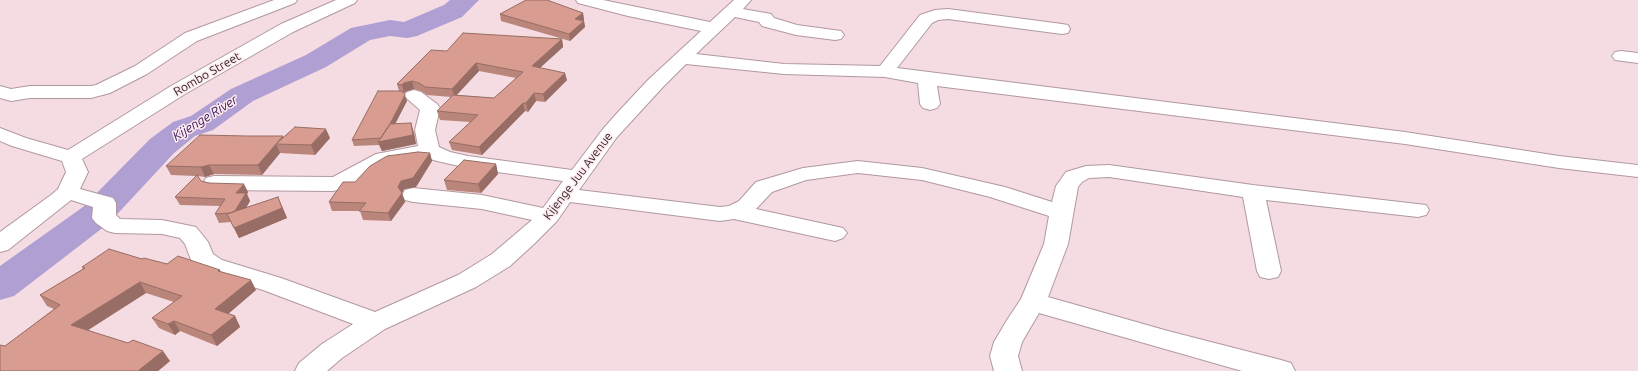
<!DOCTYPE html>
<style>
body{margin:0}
canvas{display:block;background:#f5dbe2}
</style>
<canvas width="1638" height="371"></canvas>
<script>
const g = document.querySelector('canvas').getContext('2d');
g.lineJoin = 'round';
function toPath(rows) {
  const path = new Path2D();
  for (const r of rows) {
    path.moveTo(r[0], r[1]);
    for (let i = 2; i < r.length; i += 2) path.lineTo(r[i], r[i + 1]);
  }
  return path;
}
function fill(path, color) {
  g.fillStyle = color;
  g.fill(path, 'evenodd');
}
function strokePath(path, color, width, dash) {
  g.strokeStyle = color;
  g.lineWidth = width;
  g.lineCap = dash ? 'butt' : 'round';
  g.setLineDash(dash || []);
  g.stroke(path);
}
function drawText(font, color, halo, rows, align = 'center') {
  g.font = font + ' Ubuntu,sans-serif';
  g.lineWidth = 3;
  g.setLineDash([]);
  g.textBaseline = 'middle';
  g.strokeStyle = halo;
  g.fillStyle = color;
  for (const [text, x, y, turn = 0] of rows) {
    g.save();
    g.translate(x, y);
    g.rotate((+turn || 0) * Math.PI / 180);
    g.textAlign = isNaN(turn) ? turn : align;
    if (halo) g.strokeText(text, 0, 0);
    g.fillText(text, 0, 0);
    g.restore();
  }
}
fill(toPath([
 [450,0,479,0,462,17,417,36,407,38,390,36,370,40,326,67,253,101,213,130,195,136,174,153,109,223,14,296,0,300,0,266,83,207,150,139,173,122,191,116,231,89,306,55,351,28,390,20,404,22,444,5,450,0]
]), '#af9fd3');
const minor = toPath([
 [274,0,297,0,295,3,197,41,147,74,110,93,91,98,30,98,11,101,0,98,0,86,11,89,30,86,91,86,96,85,135,66,185,33,274,0],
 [336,0,357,0,355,3,293,32,185,94,82,159,88,172,80,189,113,198,116,203,116,215,120,219,162,220,196,227,208,242,213,254,222,260,281,278,375,312,458,275,492,254,532,220,482,209,413,202,405,200,402,195,405,190,413,188,482,195,543,208,563,181,468,168,437,161,427,158,389,163,351,187,333,191,214,190,206,188,203,183,206,178,214,176,333,177,376,154,418,146,415,130,420,110,404,96,407,92,414,90,421,92,437,104,440,108,435,130,439,147,450,152,468,156,572,170,603,129,618,112,648,80,701,31,628,16,578,3,576,0,603,0,710,22,734,0,751,0,743,9,771,14,774,18,797,25,841,31,844,35,841,39,835,40,796,35,762,26,759,22,735,17,696,54,784,64,880,66,920,15,935,10,948,9,1062,24,1068,25,1070,29,1068,33,1062,34,948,19,938,20,932,23,897,68,1405,132,1559,156,1638,165,1638,177,1559,168,1405,144,937,86,940,104,937,108,930,110,923,108,920,104,918,83,885,77,784,74,686,64,662,88,617,137,579,190,720,207,729,206,739,201,756,182,803,168,858,161,922,168,1005,187,1052,202,1056,186,1066,172,1086,166,1109,165,1253,185,1426,205,1429,210,1426,215,1418,217,1266,200,1281,271,1278,277,1269,279,1260,277,1257,271,1243,197,1109,177,1089,178,1082,182,1078,187,1068,244,1048,297,1168,331,1281,360,1291,363,1295,371,1242,371,1039,313,1022,342,1018,356,1022,371,994,371,990,356,994,342,1007,320,1021,299,1044,244,1049,216,990,197,922,180,858,173,806,180,772,192,756,209,843,228,847,233,843,238,835,241,734,219,720,221,570,202,557,221,534,244,510,266,476,287,385,329,342,358,327,371,295,371,299,363,322,344,353,324,263,290,204,272,193,265,185,244,180,238,162,234,115,233,107,231,96,223,92,218,93,207,71,200,8,250,0,252,0,232,51,195,58,189,66,172,62,161,12,146,0,141,0,128,26,138,68,150,171,86,281,24,336,0],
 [1621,51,1638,53,1638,63,1615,60,1612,56,1615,52,1621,51]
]);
strokePath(minor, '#b1999f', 2);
fill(minor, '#fff');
fill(toPath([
 [583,13,584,20,583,21,584,21,585,27,570,41,501,21,500,14],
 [562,39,563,47,540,68,567,80,545,102,536,101,528,112,525,111,482,155,452,150,449,142,470,122,440,120,437,111,451,97,427,95,421,91,414,89,407,91,404,93,403,93,407,101,395,123,414,133,416,144,382,151,379,145,354,146,352,140,399,91,397,84,447,51],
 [479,71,516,78,494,98,456,95],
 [283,137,330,138,315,155,280,153,262,175,214,174,205,177,198,176,201,181,248,192,247,194,250,201,246,208,282,206,287,218,239,238,231,222,219,223,215,214,220,206,180,205,175,197,196,176,171,175,166,166],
 [430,153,432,161,416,187,404,189,402,193,405,202,391,221,363,220,360,211,332,211,329,202,355,182],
 [496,164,498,174,481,193,447,190,444,180],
 [142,259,167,264,220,270,221,272,256,290,228,314,235,316,240,327,217,346,180,331,175,335,159,328,152,318,174,302,146,293,87,330,170,361,158,371,0,371,5,346,54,309,47,306,40,295,83,269,82,267]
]), '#ba867c');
fill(toPath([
 [583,13,584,20,576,26,575,19],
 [584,21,585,27,570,41,569,34],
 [562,39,563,47,533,74,532,66],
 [476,63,479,71,455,97,452,89],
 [565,73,567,80,545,102,543,94],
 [412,81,414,89,407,91,404,93,402,85,404,83],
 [534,93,536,101,528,112,526,103],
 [405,95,407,101,387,140,411,123,414,133,416,144,382,151,378,142],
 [523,103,525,111,482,155,479,147],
 [326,129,330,138,315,155,311,145],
 [283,136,286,144,276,144,280,153,262,175,258,165],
 [430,153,432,161,416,187,404,189,401,195,402,193,405,202,391,221,388,213,401,181],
 [496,164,498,174,481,193,478,184],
 [209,165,214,174,205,177,201,167],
 [244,184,248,192,247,194,250,201,238,221,234,213,236,193],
 [278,197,287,218,239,238,234,228],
 [251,280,256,290,221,320,215,309],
 [140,282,146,293,79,336,71,325],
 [235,316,240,327,217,346,211,335],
 [174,321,180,331,175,335,168,324],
 [163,351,170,361,158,371,138,371]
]), '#976d65');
const building = toPath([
 [526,0,547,0,583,13,575,19,584,21,569,34,500,14,526,0],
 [463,33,562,39,532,66,565,73,543,94,534,93,526,103,523,103,479,147,449,142,478,115,437,111,453,95,494,98,523,72,476,63,452,89,425,87,419,83,412,81,404,83,402,85,397,84,431,50,447,51,463,33],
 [378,91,402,91,405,95,390,124,381,138,352,140,378,91],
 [411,123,413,135,378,142,390,124,411,123],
 [295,127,326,129,311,145,276,144,295,127],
 [200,135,248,136,283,136,258,165,209,165,201,167,166,166,200,135],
 [418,152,430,153,413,178,401,181,398,187,402,193,388,213,359,211,366,203,329,202,343,182,355,182,370,166,387,156,418,152],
 [464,160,496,164,478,184,444,180,464,160],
 [197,175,201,181,209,183,244,184,236,193,246,193,235,211,230,213,215,214,225,199,175,197,197,175],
 [278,197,282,208,234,228,227,214,278,197],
 [109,249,142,259,144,258,167,264,178,256,220,270,218,271,251,280,215,309,235,316,211,335,174,321,168,324,152,318,182,296,140,282,71,325,128,343,133,340,163,351,138,371,0,371,0,345,5,346,60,305,40,295,85,268,82,267,109,249]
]);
fill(building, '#d89c90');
strokePath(building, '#976d65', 1);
drawText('12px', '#2e2527', '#ffeaef', [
 ["Rombo Street",207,74,-30],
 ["Kijenge Juu Avenue",578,176,-53]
]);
drawText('italic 13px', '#321956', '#ffeaef', [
 ["Kijenge River",205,118,-32]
]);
</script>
